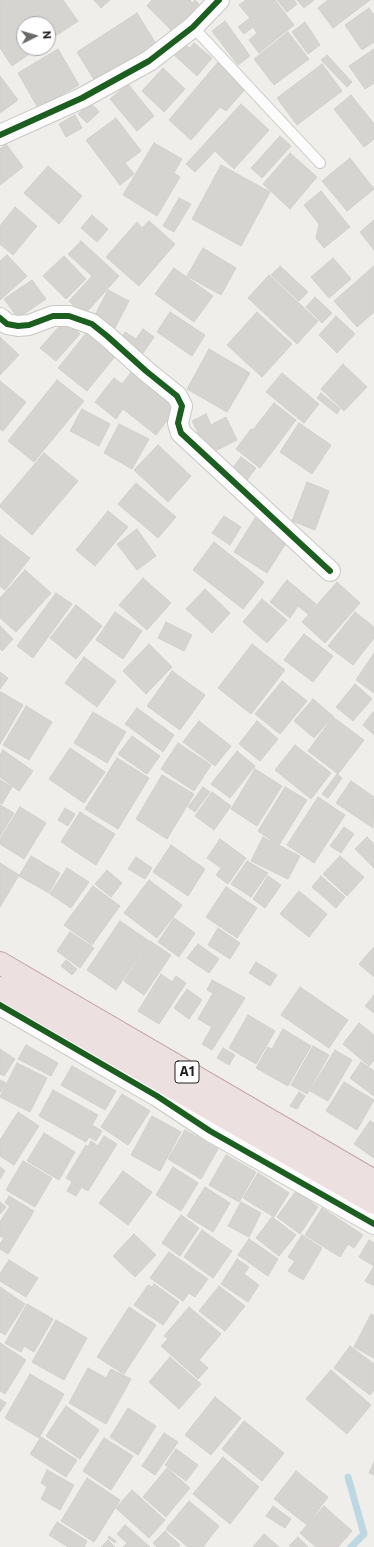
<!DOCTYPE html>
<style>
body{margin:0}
#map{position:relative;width:374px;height:1547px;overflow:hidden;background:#efeeea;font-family:Commissioner,sans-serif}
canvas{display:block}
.north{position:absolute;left:16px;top:16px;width:40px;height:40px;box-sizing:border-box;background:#fff;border:1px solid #a6a6a6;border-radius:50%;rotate:85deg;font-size:11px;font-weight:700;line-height:16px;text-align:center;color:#212121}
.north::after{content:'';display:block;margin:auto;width:14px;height:18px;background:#696967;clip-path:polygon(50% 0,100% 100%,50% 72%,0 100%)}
</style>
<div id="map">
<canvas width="374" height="1547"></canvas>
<div class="north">N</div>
</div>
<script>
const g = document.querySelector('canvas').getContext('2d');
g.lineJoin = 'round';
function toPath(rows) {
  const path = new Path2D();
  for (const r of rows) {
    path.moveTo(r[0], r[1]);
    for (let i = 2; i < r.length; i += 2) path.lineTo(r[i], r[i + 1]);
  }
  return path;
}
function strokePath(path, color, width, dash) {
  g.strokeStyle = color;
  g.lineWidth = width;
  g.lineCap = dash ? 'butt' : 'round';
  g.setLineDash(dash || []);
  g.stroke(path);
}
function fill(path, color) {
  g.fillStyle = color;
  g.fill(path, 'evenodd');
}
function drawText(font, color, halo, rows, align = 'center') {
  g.font = font + ' Commissioner,sans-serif';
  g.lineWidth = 3.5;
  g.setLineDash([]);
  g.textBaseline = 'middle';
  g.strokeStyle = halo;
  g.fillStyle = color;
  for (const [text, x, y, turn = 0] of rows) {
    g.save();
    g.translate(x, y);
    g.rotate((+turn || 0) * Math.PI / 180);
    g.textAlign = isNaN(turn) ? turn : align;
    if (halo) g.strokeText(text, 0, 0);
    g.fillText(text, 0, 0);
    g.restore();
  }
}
strokePath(toPath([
 [348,1477,364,1534,351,1547]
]), '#bdd8e3', 7);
const building = toPath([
 [0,0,63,0,78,21,48,41,48,24,24,24,24,48,38,48,12,66,0,48,0,0],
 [94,0,110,0,101,8,94,0],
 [152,0,190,0,192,3,195,0,201,6,174,33,147,6,152,0],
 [246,0,275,0,294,25,259,53,249,40,257,33,253,27,244,34,238,27,250,18,239,5,246,0],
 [277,0,294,0,297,4,287,12,277,0],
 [297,0,314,0,304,8,297,0],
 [328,0,370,0,333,28,318,8,328,0],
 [369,8,374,15,374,42,362,50,345,25,369,8],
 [137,13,158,47,98,86,77,52,137,13],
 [225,21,250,56,238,65,212,31,225,21],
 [305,22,320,45,308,54,292,32,305,22],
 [288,32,309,59,274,85,254,59,288,32],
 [183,43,190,48,194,43,212,58,197,76,173,54,183,43],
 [58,49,79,85,38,108,18,73,58,49],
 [374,49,374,83,365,89,349,66,374,49],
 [327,55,352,82,347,87,321,60,327,55],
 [219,61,248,86,226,111,220,107,191,140,169,120,219,61],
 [322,64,342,91,297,125,277,98,322,64],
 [163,68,185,89,164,112,142,91,163,68],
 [0,76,18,100,0,113,0,76],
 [128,84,154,116,137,131,110,99,128,84],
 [351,95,374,124,374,139,364,147,334,109,351,95],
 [91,103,99,112,87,123,78,114,91,103],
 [241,104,269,130,234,169,215,151,195,172,186,164,241,104],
 [75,115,82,128,66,137,59,124,75,115],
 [116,118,141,151,125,163,134,174,120,185,86,140,116,118],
 [280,136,291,146,262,178,251,168,280,136],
 [154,143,182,159,174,173,180,177,157,216,123,195,154,143],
 [6,144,23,167,0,185,0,149,6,144],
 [290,153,317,177,290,209,263,184,290,153],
 [350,158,374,189,347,211,322,181,350,158],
 [221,165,270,192,241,246,192,219,221,165],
 [48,166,82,196,59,224,24,193,48,166],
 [321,191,350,227,324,248,316,238,319,224,304,205,321,191],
 [179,198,191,204,174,232,163,226,179,198],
 [15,207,37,226,13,255,0,244,0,226,15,207],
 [92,215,108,229,97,242,81,228,92,215],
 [374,220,374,250,360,232,374,220],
 [149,221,175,244,139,286,106,257,137,222,142,228,149,221],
 [81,241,119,276,84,315,69,301,92,276,68,254,81,241],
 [203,248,236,268,221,295,187,276,203,248],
 [7,255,27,276,0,300,0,261,7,255],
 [64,256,86,279,66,299,43,276,64,256],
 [333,258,351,279,329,298,311,277,333,258],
 [280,266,308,292,299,301,271,275,280,266],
 [374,266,374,312,357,327,334,301,374,266],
 [174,268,213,296,194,322,155,294,174,268],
 [269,275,318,321,297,344,248,298,269,275],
 [32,280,46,299,18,318,4,299,32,280],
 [108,290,129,301,115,328,94,317,108,290],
 [315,297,332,313,322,323,306,307,315,297],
 [170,312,205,335,192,356,157,332,170,312],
 [257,312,292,344,262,377,227,345,257,312],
 [336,316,355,334,337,353,319,335,336,316],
 [65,320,80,334,56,361,40,348,65,320],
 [143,329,154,337,141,356,119,341,125,332,136,339,143,329],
 [88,331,117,354,87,391,58,368,88,331],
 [0,337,19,355,0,375,0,337],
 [209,349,250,373,227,412,187,389,209,349],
 [343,364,367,387,344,411,321,389,343,364],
 [133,370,178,406,156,435,123,409,116,419,95,402,114,378,122,384,133,370],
 [282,373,319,404,304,423,266,392,282,373],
 [57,380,84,401,34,462,8,441,57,380],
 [0,381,26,402,3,431,0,429,0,381],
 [321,393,340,409,337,414,317,398,321,393],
 [274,403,296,420,260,468,236,449,251,429,253,430,274,403],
 [82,409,110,424,99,446,70,431,82,409],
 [206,414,211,425,226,417,237,440,209,454,192,421,206,414],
 [299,423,331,445,312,474,280,452,299,423],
 [119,424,149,439,132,469,104,453,119,424],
 [158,445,191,476,168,502,134,470,158,445],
 [44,453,78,481,32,535,0,507,0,505,44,453],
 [241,457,256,468,247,480,232,469,241,457],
 [307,482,329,491,315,530,292,521,307,482],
 [136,483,176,517,158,538,118,504,136,483],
 [108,511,128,527,95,566,76,550,108,511],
 [224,516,241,527,230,545,212,533,224,516],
 [255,518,288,540,267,573,234,552,255,518],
 [137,529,156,556,137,570,117,544,137,529],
 [0,535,30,558,5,590,0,586,0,535],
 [214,542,264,582,243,609,193,570,214,542],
 [25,570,51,593,16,632,0,618,0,598,25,570],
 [143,578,171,603,147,630,119,605,143,578],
 [287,580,316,604,308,614,298,606,290,618,270,602,287,580],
 [337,582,360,603,325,643,302,622,337,582],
 [205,589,230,613,212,633,186,609,205,589],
 [56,593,72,604,33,658,17,646,56,593],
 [262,599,287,620,267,643,243,622,262,599],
 [76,605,102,626,76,659,50,638,76,605],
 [115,612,142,631,123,659,96,640,115,612],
 [355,612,374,627,374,638,353,665,328,646,355,612],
 [166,622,192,635,184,651,158,638,166,622],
 [0,626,13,639,2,651,0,649,0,626],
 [304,634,333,656,313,682,284,660,304,634],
 [149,644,172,667,146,694,123,671,149,644],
 [252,644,285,670,251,714,218,688,252,644],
 [374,653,374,693,356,680,374,653],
 [84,657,116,681,97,707,65,683,84,657],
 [172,671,205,695,180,730,147,706,172,671],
 [0,672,8,678,0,689,0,672],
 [282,681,307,701,280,734,255,714,282,681],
 [355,684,372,699,353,721,336,707,355,684],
 [1,692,23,705,0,744,0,695,1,692],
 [313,699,333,716,314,738,294,721,313,699],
 [26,706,52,722,29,760,3,745,26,706],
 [137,708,174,735,163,752,125,724,137,708],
 [93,712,126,732,107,763,74,743,93,712],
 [373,712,374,713,374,735,363,725,373,712],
 [333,717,364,740,338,774,308,751,333,717],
 [199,721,231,746,215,766,183,742,199,721],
 [257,721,278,739,260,761,239,744,257,721],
 [132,736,160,756,147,774,118,754,132,736],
 [178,743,211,765,194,791,161,769,178,743],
 [295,745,331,773,311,799,275,770,295,745],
 [70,748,105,772,84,803,49,779,70,748],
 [3,750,33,771,19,791,0,777,0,755,3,750],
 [237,751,255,766,230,798,211,784,237,751],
 [117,758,149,778,118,829,85,809,117,758],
 [255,769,282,786,257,826,231,809,255,769],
 [337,774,342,778,328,798,322,794,337,774],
 [162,775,194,794,167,839,136,819,162,775],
 [0,780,12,787,2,804,0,803,0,780],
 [351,781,374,797,373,828,336,803,351,781],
 [203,787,210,792,195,812,188,807,203,787],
 [285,787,307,800,279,845,258,831,285,787],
 [212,792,231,806,214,830,195,816,212,792],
 [318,797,345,815,314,863,287,845,318,797],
 [0,805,14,813,0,836,0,805],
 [20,807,46,823,24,859,0,844,0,839,20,807],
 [65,808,75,814,68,826,58,820,65,808],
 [80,812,115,834,96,865,61,842,80,812],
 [344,827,354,834,341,853,330,846,344,827],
 [263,837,300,856,288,879,251,861,263,837],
 [367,837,374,844,374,868,355,849,367,837],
 [220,839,246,858,228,884,216,875,221,868,207,858,220,839],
 [171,845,205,869,188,896,153,872,171,845],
 [31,856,60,873,49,893,19,876,31,856],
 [340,856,364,877,347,896,323,874,340,856],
 [136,857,152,868,145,879,128,869,136,857],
 [247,861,268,873,251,897,231,884,247,861],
 [0,863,19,875,0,907,0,863],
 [67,868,89,882,71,908,50,894,67,868],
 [107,870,122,883,111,897,95,884,107,870],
 [268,876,281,885,265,908,253,899,268,876],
 [321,876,345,897,336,908,312,887,321,876],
 [149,880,182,905,157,938,124,913,149,880],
 [93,886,120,906,92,945,64,925,93,886],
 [226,887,257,908,237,938,206,917,226,887],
 [299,891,327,914,309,937,280,914,299,891],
 [174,918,195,933,179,957,158,942,174,918],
 [120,921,149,941,116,990,87,970,120,921],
 [218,928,240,943,230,959,208,945,218,928],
 [70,932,94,948,80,968,57,951,70,932],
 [150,941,171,955,144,995,124,981,150,941],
 [198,944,219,959,209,973,187,958,198,944],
 [374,947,374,977,359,964,374,947],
 [66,960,77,969,72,975,61,966,66,960],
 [256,962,277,975,270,986,249,973,256,962],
 [161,974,172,982,176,976,186,983,159,1024,138,1011,161,974],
 [212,980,245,998,212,1050,202,1044,212,1027,198,1019,213,993,207,990,212,980],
 [300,987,348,1020,329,1048,281,1015,300,987],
 [187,989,202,1000,189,1019,174,1008,187,989],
 [374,995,374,1013,365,1006,374,995],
 [248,1015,275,1031,256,1064,229,1048,248,1015],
 [359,1023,374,1035,374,1060,369,1066,343,1044,359,1023],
 [283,1029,311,1046,288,1086,256,1068,268,1047,272,1049,283,1029],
 [26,1045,58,1063,51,1076,18,1059,26,1045],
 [313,1046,329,1055,307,1094,291,1085,313,1046],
 [223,1048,235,1055,229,1065,217,1058,223,1048],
 [0,1049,15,1059,4,1076,0,1074,0,1049],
 [335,1050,352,1060,328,1101,310,1091,335,1050],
 [361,1062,374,1071,374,1096,350,1078,361,1062],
 [17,1063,47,1078,30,1112,0,1097,17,1063],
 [72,1066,116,1091,105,1110,61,1085,72,1066],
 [0,1080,6,1083,0,1093,0,1080],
 [344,1082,374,1100,357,1130,326,1111,344,1082],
 [53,1090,98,1115,92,1125,102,1131,96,1141,89,1137,86,1142,39,1116,53,1090],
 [299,1092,305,1096,297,1109,290,1106,299,1092],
 [122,1094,150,1111,128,1145,101,1127,122,1094],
 [18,1112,39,1126,14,1165,0,1156,0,1140,18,1112],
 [152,1116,181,1132,160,1171,131,1155,152,1116],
 [370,1121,374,1123,374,1158,354,1144,370,1121],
 [185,1130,218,1149,201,1179,168,1159,185,1130],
 [44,1133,75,1152,59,1180,27,1161,44,1133],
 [104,1136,117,1144,88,1191,66,1178,86,1145,88,1147,91,1141,98,1146,104,1136],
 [226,1155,256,1172,239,1202,209,1185,226,1155],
 [23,1161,52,1178,35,1207,6,1190,23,1161],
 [0,1167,5,1171,0,1179,0,1167],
 [173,1167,198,1183,181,1211,156,1195,173,1167],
 [123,1171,152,1192,128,1225,99,1203,123,1171],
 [258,1173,289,1193,274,1217,243,1198,258,1173],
 [72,1182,81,1188,76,1196,67,1191,72,1182],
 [205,1187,230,1203,213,1232,187,1216,205,1187],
 [296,1191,318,1207,300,1234,277,1217,296,1191],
 [9,1196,34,1211,8,1254,0,1249,0,1244,4,1238,0,1236,0,1222,10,1206,5,1203,9,1196],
 [0,1202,6,1207,0,1214,0,1202],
 [241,1202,261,1213,249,1237,228,1226,241,1202],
 [322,1208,363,1235,354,1248,348,1244,340,1257,305,1235,322,1208],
 [181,1215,199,1228,180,1256,162,1243,181,1215],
 [272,1217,296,1235,279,1256,256,1238,272,1217],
 [202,1230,232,1251,213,1278,184,1257,202,1230],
 [134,1234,156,1255,135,1277,113,1256,134,1234],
 [302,1235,322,1248,303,1280,288,1271,295,1261,288,1257,302,1235],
 [249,1239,278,1259,268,1276,238,1255,249,1239],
 [369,1240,374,1243,374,1286,365,1281,374,1266,359,1257,369,1240],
 [169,1252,208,1279,195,1297,189,1293,183,1301,150,1278,169,1252],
 [237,1259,249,1267,244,1274,259,1285,248,1302,221,1284,237,1259],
 [9,1260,38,1278,26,1297,0,1281,0,1274,9,1260],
 [154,1284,179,1302,163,1325,134,1305,148,1285,152,1287,154,1284],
 [219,1286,245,1306,225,1331,199,1311,219,1286],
 [0,1287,25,1304,5,1335,0,1332,0,1287],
 [27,1304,53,1319,34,1352,24,1346,21,1352,5,1343,27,1304],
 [129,1307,156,1325,124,1374,97,1357,129,1307],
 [189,1307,221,1334,199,1360,208,1368,198,1379,161,1346,168,1339,164,1336,189,1307],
 [371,1314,374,1316,374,1358,354,1347,371,1314],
 [56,1320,87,1338,64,1380,32,1362,56,1320],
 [0,1343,26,1360,5,1394,0,1391,0,1343],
 [350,1346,374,1364,374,1390,370,1395,334,1368,350,1346],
 [170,1357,201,1384,179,1409,149,1382,170,1357],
 [88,1368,106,1378,111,1369,131,1379,106,1424,69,1403,88,1368],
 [331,1370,371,1405,347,1434,306,1399,331,1370],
 [30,1374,64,1394,39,1438,5,1418,30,1374],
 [215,1397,241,1418,211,1455,185,1435,215,1397],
 [0,1399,6,1403,0,1412,0,1399],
 [66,1406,99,1430,80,1459,46,1436,66,1406],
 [128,1408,156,1426,138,1455,110,1437,128,1408],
 [244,1421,284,1453,262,1481,222,1449,244,1421],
 [164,1433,178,1442,155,1475,142,1466,164,1433],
 [41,1437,77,1460,66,1477,30,1454,41,1437],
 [104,1438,133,1456,111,1490,83,1471,104,1438],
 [176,1449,198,1465,186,1481,165,1465,176,1449],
 [223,1457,259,1487,230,1524,193,1494,223,1457],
 [374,1462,374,1475,369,1473,374,1462],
 [167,1468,190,1488,166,1517,143,1497,167,1468],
 [47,1470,74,1485,60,1510,41,1499,47,1487,41,1483,47,1470],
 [296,1471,328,1497,307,1525,274,1499,296,1471],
 [87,1478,120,1500,94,1542,61,1521,87,1478],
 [132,1490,165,1520,149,1538,116,1508,132,1490],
 [189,1501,219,1526,203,1547,188,1547,166,1529,189,1501],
 [273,1506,291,1519,285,1528,266,1516,273,1506],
 [324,1506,352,1531,338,1547,316,1547,300,1533,324,1506],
 [57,1522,87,1541,84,1547,68,1547,49,1535,57,1522],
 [125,1525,150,1547,123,1547,127,1543,117,1534,125,1525],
 [165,1531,180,1545,178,1547,157,1547,153,1543,165,1531],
 [264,1534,279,1547,253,1547,264,1534],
 [109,1536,116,1541,115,1543,108,1538,109,1536],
 [298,1537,308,1547,289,1546,298,1537],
 [108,1540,115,1547,101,1547,108,1540]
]);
fill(building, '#d6d4d1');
strokePath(building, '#d2d0cb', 1);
const lane = toPath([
 [193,27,320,163]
]);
const street = toPath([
 [0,135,82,98,149,61,193,27,219,0],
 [0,318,7,324,18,326,29,325,53,316,69,316,92,324,107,336,146,371,177,396,182,406,178,423,181,433,330,571],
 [0,1005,157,1096,210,1131,374,1224]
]);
const highway = toPath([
 [0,963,374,1181],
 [0,988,374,1203]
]);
strokePath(lane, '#c8c8c6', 12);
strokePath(street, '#c8c8c6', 22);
strokePath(highway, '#c5a0a9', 24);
strokePath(lane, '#fdfcfc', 10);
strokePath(street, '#fdfcfc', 20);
strokePath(highway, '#ece0e1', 22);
strokePath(toPath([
 [0,135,82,98,149,61,193,27,219,0],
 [0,318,7,324,18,326,29,325,53,316,69,316,92,324,107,336,146,371,177,396,182,406,178,423,181,433,330,571],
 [0,1005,157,1096,210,1131,374,1224]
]), '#1b5e20', 6);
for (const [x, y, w] of [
 [187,1072,24]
]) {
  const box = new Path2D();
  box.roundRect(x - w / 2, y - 11, w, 22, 3);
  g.fillStyle = '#fff';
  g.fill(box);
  strokePath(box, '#212121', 1);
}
drawText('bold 13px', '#212121', null, [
 ["A1",187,1072]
]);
</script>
